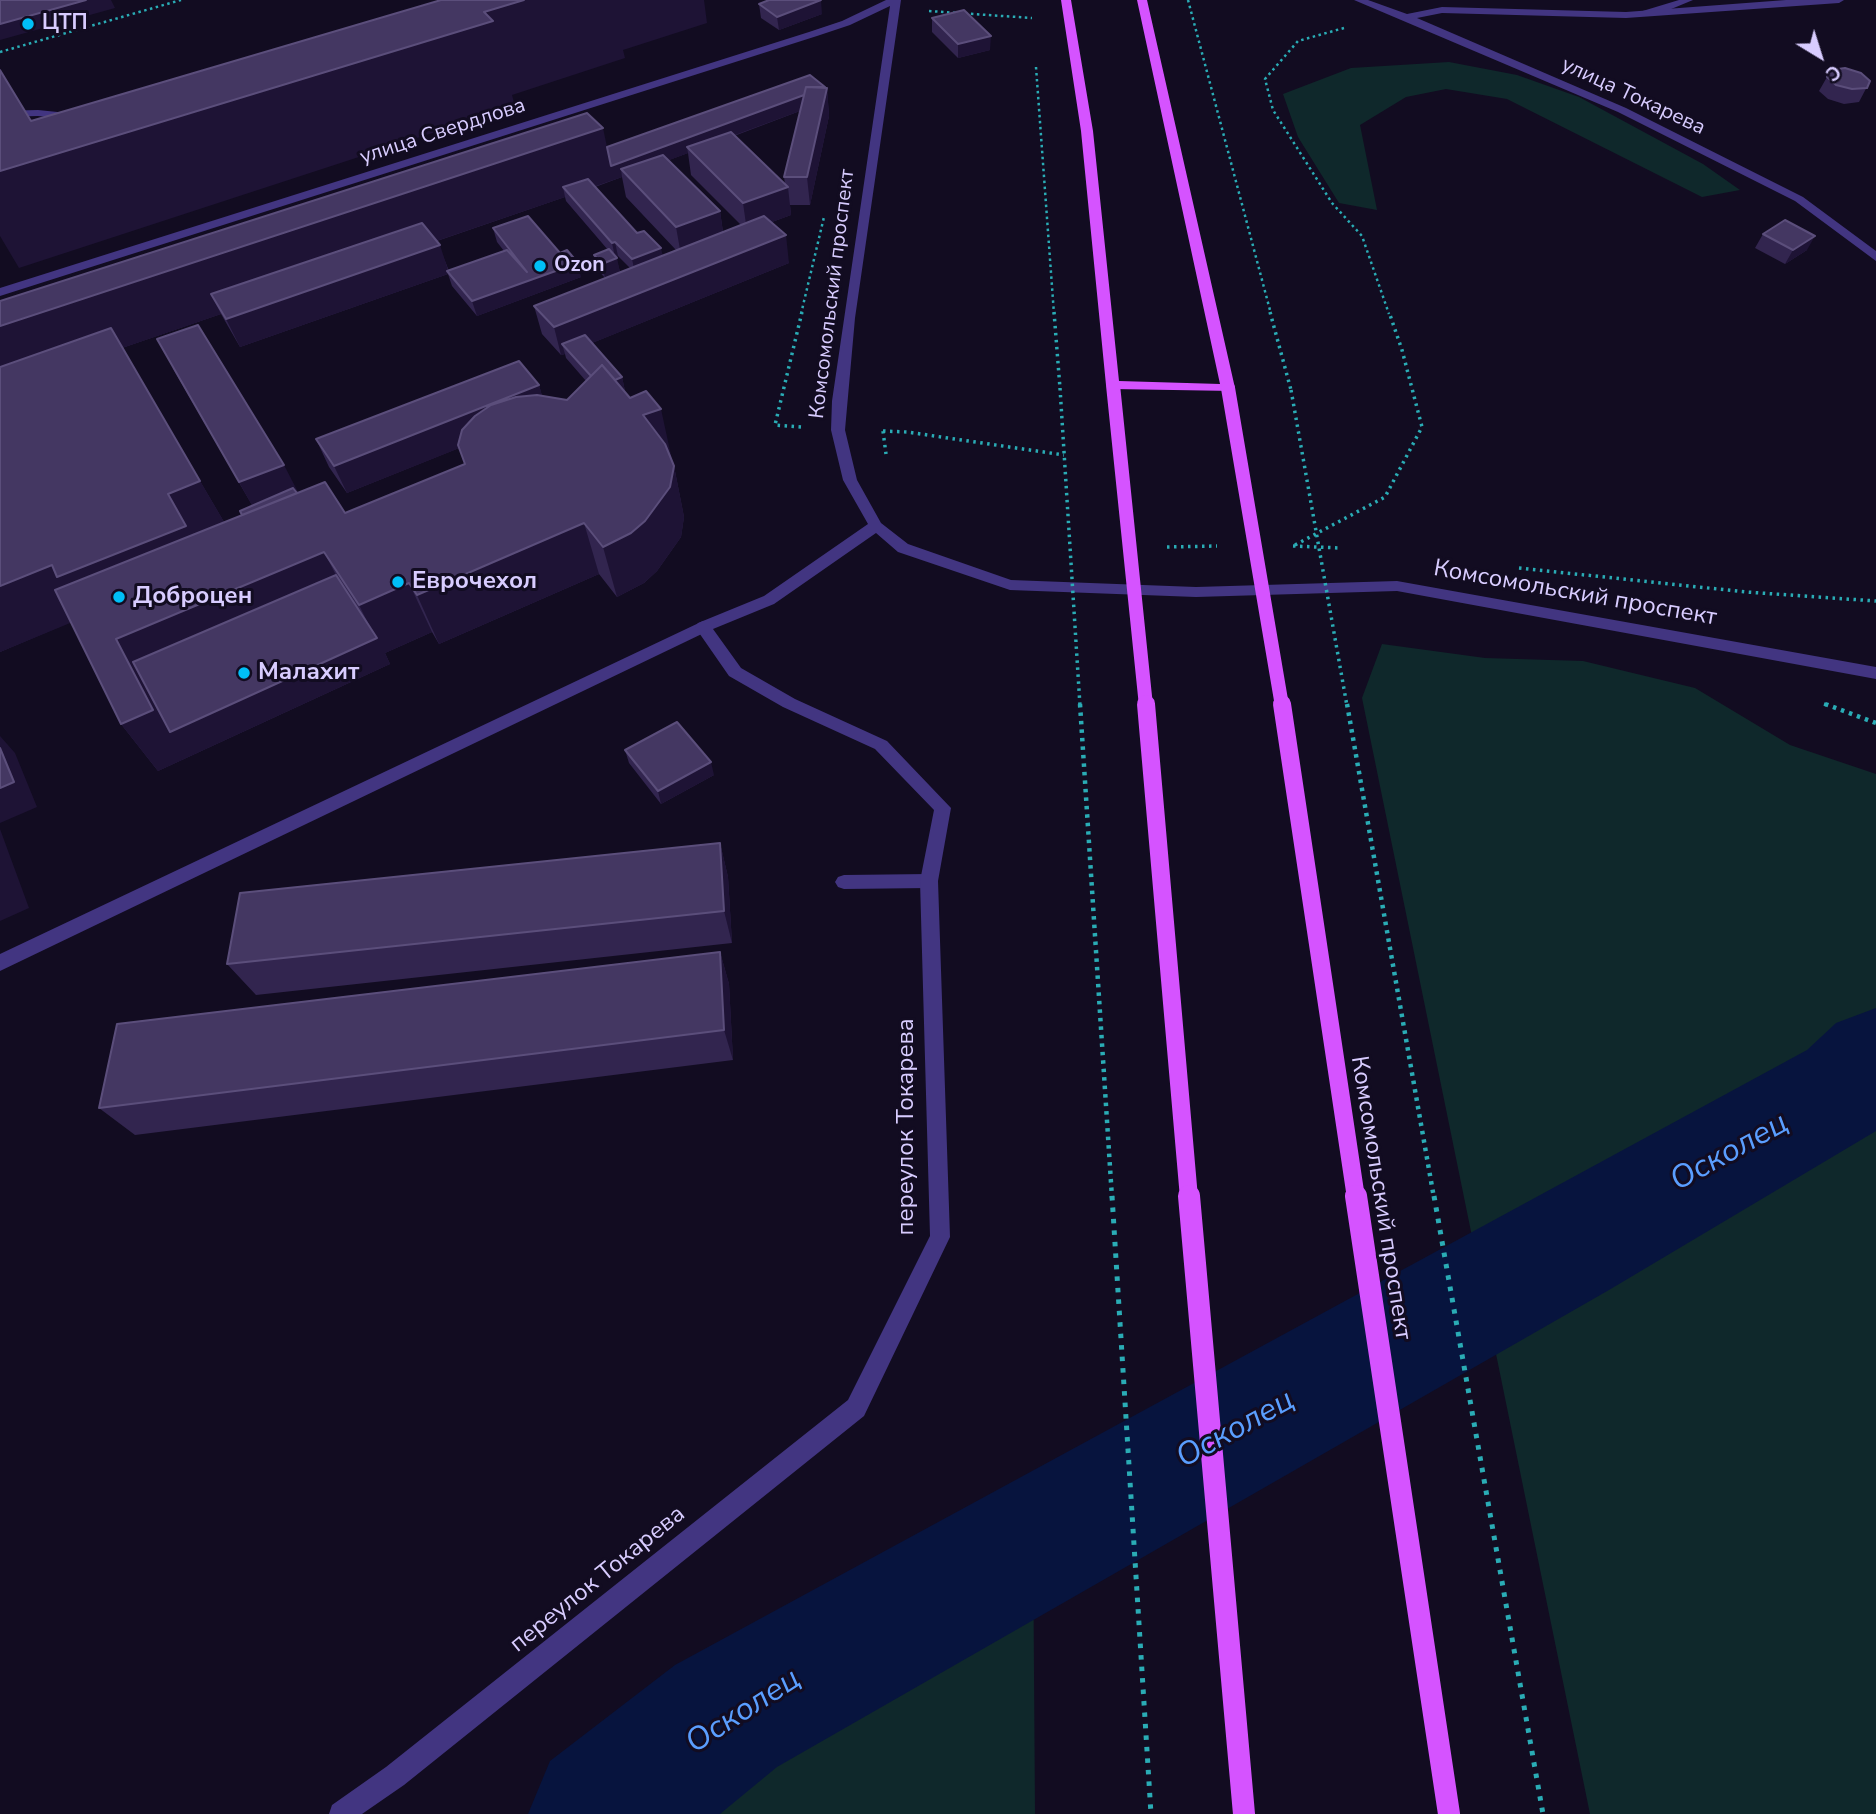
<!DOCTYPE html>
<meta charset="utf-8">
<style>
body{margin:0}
#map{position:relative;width:1876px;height:1814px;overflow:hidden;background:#120c21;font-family:"Nunito Sans",sans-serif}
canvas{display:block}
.north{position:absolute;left:1785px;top:21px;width:70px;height:70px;-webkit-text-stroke:5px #120c21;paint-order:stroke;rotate:142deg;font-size:19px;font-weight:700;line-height:28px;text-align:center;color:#d8ccff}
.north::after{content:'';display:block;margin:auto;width:24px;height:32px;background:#d8ccff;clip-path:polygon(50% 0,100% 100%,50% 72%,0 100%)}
</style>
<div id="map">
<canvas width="1876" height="1814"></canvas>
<div class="north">С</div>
</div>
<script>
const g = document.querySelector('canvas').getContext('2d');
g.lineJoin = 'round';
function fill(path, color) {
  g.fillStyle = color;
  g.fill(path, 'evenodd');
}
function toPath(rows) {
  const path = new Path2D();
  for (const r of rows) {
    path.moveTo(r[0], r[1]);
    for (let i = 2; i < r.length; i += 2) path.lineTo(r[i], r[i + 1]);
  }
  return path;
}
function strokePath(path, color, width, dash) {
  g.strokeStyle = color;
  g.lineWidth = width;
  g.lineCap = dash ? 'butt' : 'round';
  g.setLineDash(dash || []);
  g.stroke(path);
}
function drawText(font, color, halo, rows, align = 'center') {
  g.font = font + ' "Nunito Sans",sans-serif';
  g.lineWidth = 6;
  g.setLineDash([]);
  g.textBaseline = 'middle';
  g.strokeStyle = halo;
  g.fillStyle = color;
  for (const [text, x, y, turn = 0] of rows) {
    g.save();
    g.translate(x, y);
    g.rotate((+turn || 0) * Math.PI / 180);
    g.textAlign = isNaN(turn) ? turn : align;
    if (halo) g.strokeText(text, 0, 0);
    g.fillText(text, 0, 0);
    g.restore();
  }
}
fill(toPath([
 [1449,62,1517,75,1579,97,1703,164,1740,190,1702,197,1507,99,1446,89,1406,97,1360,125,1377,210,1339,203,1298,137,1283,94,1351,68],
 [1382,644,1485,658,1583,661,1695,688,1790,745,1876,774,1876,1814,1590,1814,1362,698],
 [1033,1528,1035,1814,537,1814,742,1641]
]), '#0f282b');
fill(toPath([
 [1876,1008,1876,1131,1609,1290,777,1767,720,1814,528,1814,550,1761,675,1665,1807,1050,1836,1023,1876,1008]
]), '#07143e');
strokePath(toPath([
 [1188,0,1271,314],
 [929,11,1032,18],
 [1344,28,1298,41,1265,79,1273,110,1332,203,1362,236,1389,314],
 [0,52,181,0],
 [1036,67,1054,314],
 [801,314,824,217]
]), '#2aacb5', 2.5, [2.5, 3.5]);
strokePath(toPath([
 [1054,312,1060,388],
 [1270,312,1291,390],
 [801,427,775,425,802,312],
 [883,431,886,454],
 [883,431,907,432,1064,455],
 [1295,545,1385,497,1422,427,1402,350,1389,312],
 [1293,546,1340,548],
 [1167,547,1217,546],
 [1519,568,1746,592,1876,601],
 [1824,704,1830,706]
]), '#2aacb5', 3.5, [2.5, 4.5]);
strokePath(toPath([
 [1825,704,1876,723]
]), '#2aacb5', 4.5, [3.5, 5]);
fill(toPath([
 [1679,0,1693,0,1664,12,1641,16,1636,13,1679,0],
 [38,110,77,114,83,117,77,120,38,116,0,117,0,111,38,110],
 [703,621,708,623,711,627,708,631,0,971,0,954,703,621],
 [929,874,935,876,938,881,935,886,929,888,844,889,838,887,835,882,838,877,844,875,929,874]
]), '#423581');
fill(toPath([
 [886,0,901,0,855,318,845,430,857,480,881,523,908,544,1011,580,1196,587,1397,581,1876,667,1876,679,1397,591,1196,597,1010,590,898,552,876,533,774,604,713,629,741,668,795,699,887,741,951,808,938,881,950,1237,864,1416,404,1785,362,1814,329,1814,332,1805,386,1767,848,1400,930,1236,920,881,934,810,875,749,783,707,729,676,695,627,698,623,764,596,868,524,843,480,831,430,832,401,890,6,850,25,817,36,0,296,0,288,809,32,842,21,886,0],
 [1354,0,1368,0,1407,14,1442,7,1626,12,1786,0,1844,0,1839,3,1626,18,1442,13,1417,18,1626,108,1803,197,1876,251,1876,261,1795,201,1618,112,1354,0]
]), '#423581');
fill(toPath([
 [1061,0,1071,0,1093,131,1119,381,1220,384,1137,0,1147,0,1235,388,1233,391,1113,389,1106,385,1081,131,1061,0]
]), '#d553ff');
strokePath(toPath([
 [1060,388,1080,706],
 [1291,390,1347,706]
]), '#2aacb5', 3.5, [2.5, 4.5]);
strokePath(toPath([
 [1080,704,1112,1198],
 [1347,704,1434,1198]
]), '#2aacb5', 4.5, [3.5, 5]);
strokePath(toPath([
 [1112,1196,1151,1814],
 [1434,1196,1543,1814]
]), '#2aacb5', 5, [4.5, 7]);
strokePath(toPath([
 [1113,385,1146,706],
 [1228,388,1282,706]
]), '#d553ff', 14);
strokePath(toPath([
 [1146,704,1189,1198],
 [1282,704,1356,1198]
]), '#d553ff', 18);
strokePath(toPath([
 [1189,1196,1244,1814],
 [1356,1196,1449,1814]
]), '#d553ff', 22);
fill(toPath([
 [759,4,822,14,779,30,761,18],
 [932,18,990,50,958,58,932,32],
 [1831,70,1870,81,1859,102,1844,104,1828,99,1819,91],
 [825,87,827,88,829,116,810,205,790,205,791,215,772,222,789,263,592,343,622,377,625,391,624,391,672,460,674,466,684,517,681,537,657,571,644,583,617,597,599,574,439,644,432,632,385,653,390,664,158,771,121,724,71,622,0,652,0,301,607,147],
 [800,111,784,177,785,184,734,136],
 [688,153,691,175,741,225,723,232,720,211,669,160],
 [622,177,626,197,676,250,663,255,637,233,595,187],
 [565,197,566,201,608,250,594,255,597,269,605,278,534,306,542,334,561,355,565,354,566,358,586,381,567,400,542,396,539,385,316,439,329,467,347,493,459,448,465,464,345,513,297,493,298,492,172,367,252,505,242,515,224,522,122,348,221,314,240,347,448,274,452,286,477,316,581,277,493,228,497,242,504,251,449,271,437,241],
 [618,256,630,268,620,272,616,257],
 [1763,234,1807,250,1785,264,1755,248],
 [625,750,714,775,661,804,629,763],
 [720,843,728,877,732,943,256,995,227,964],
 [720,952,729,984,733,1060,135,1135,99,1108]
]), '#32254f');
fill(toPath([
 [86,0,111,0,115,8,0,40,0,24],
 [524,0,704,0,707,23,623,50,625,58,512,95,515,106,19,268,0,236,0,171,484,12],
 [821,0,822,14,779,30,777,17],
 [991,36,990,50,958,58,958,44],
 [825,87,827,88,829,116,810,205,807,177,824,102,692,151,687,147,688,153,627,176,621,169,622,177,570,195,563,187,565,197,223,314,211,294,221,314,0,390,0,326,603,128,611,166],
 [788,187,791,215,747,231,743,203],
 [720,211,724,240,681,255,676,227],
 [786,235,789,263,570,352,562,344,565,354,561,355,554,327],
 [1815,236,1807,250,1785,264,1793,250],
 [615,242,618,256,615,257,612,243],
 [440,245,449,273,447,271,448,274,240,347,226,319],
 [661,248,664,262,635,273,632,259],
 [617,258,620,272,605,278,602,264],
 [578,263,581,277,477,316,472,301],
 [622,377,625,391,603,400,599,386],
 [539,385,547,413,347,493,334,466],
 [661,409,672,460,643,415],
 [284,465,298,492,254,509,239,482],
 [674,466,684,517,681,537,657,571,644,583,617,597,603,547],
 [200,481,230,532,87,616,0,652,0,586,52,565,168,494],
 [584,523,599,574,439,644,417,595],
 [324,552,350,602,376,639,359,605,409,583,432,632,385,653,390,664,158,771,121,724,116,639],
 [0,736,15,753,37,807,0,823],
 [711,762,714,775,661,804,658,791],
 [0,829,29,908,0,921],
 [720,843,728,877,732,943,724,911],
 [720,952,729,984,733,1060,724,1030]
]), '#1e1335');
const building = toPath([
 [0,0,86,0,0,24,0,0],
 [441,0,524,0,484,12,493,21,0,171,0,70,31,121,441,0],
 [769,0,821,0,777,17,759,4,769,0],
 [964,10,991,36,958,44,932,18,964,10],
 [1845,68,1861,73,1870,81,1867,88,1852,89,1836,85,1827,77,1831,70,1845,68],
 [810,75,825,87,806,87,804,95,611,166,607,147,810,75],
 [806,87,827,88,807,177,784,177,806,87],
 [587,113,603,128,0,326,0,301,587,113],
 [731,132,788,187,743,203,687,147,731,132],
 [663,155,720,211,676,227,621,169,663,155],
 [588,179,637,233,644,231,661,248,632,259,615,242,612,243,563,187,588,179],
 [528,216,560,253,567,250,578,263,472,301,447,271,507,250,527,272,493,228,528,216],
 [764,216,786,235,554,327,534,306,764,216],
 [1785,220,1815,236,1793,250,1763,234,1785,220],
 [422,223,440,245,226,319,211,294,422,223],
 [609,249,617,258,602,264,594,255,609,249],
 [198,325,284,465,239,482,157,339,198,325],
 [111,328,200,481,168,494,186,526,57,577,52,565,0,586,0,367,111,328],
 [585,335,622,377,615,380,602,365,591,376,562,344,585,335],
 [519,361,539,385,334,466,316,439,519,361],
 [602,365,630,398,646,391,661,409,643,415,665,444,674,466,670,487,645,521,631,533,603,547,584,523,417,595,409,583,359,605,324,552,116,639,153,710,121,724,55,590,325,482,345,513,465,464,458,445,462,430,475,416,491,405,516,397,537,395,567,400,602,365],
 [293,488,297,493,242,515,240,511,293,488],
 [336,575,377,638,170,732,133,662,336,575],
 [677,722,711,762,658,791,625,750,677,722],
 [0,748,14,782,0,788,0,748],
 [720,843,724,911,227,964,240,893,720,843],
 [720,952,724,1030,99,1108,117,1024,720,952]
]);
fill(building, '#443762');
strokePath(building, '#5b4e7b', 2);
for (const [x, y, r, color] of [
 [28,24,7,"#00bff7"],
 [540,266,7,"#00bff7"],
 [398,582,7,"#00bff7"],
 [119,597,7,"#00bff7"],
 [244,673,7,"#00bff7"]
]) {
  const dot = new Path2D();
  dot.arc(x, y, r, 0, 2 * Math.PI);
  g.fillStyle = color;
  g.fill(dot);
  strokePath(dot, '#120c21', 2.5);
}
drawText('bold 21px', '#d8ccff', '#120c21', [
 ["ЦТП",42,24],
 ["Ozon",554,266]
], 'left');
drawText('21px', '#d8ccff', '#120c21', [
 ["улица Токарева",1633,97,25],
 ["улица Свердлова",443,132,-18],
 ["Комсомольский проспект",833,294,-83]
]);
drawText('bold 24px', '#d8ccff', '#120c21', [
 ["Еврочехол",412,582],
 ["Доброцен",133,597],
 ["Малахит",258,673]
], 'left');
drawText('24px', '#d8ccff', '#120c21', [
 ["Комсомольский проспект",1575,594,10],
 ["переулок Токарева",907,1127,-90],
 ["Комсомольский проспект",1380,1198,81],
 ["переулок Токарева",598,1580,-39]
]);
drawText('italic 32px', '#5a9eff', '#120c21', [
 ["Осколец",1730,1153,-29],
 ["Осколец",1236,1430,-29],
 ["Осколец",744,1712,-33]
]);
</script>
